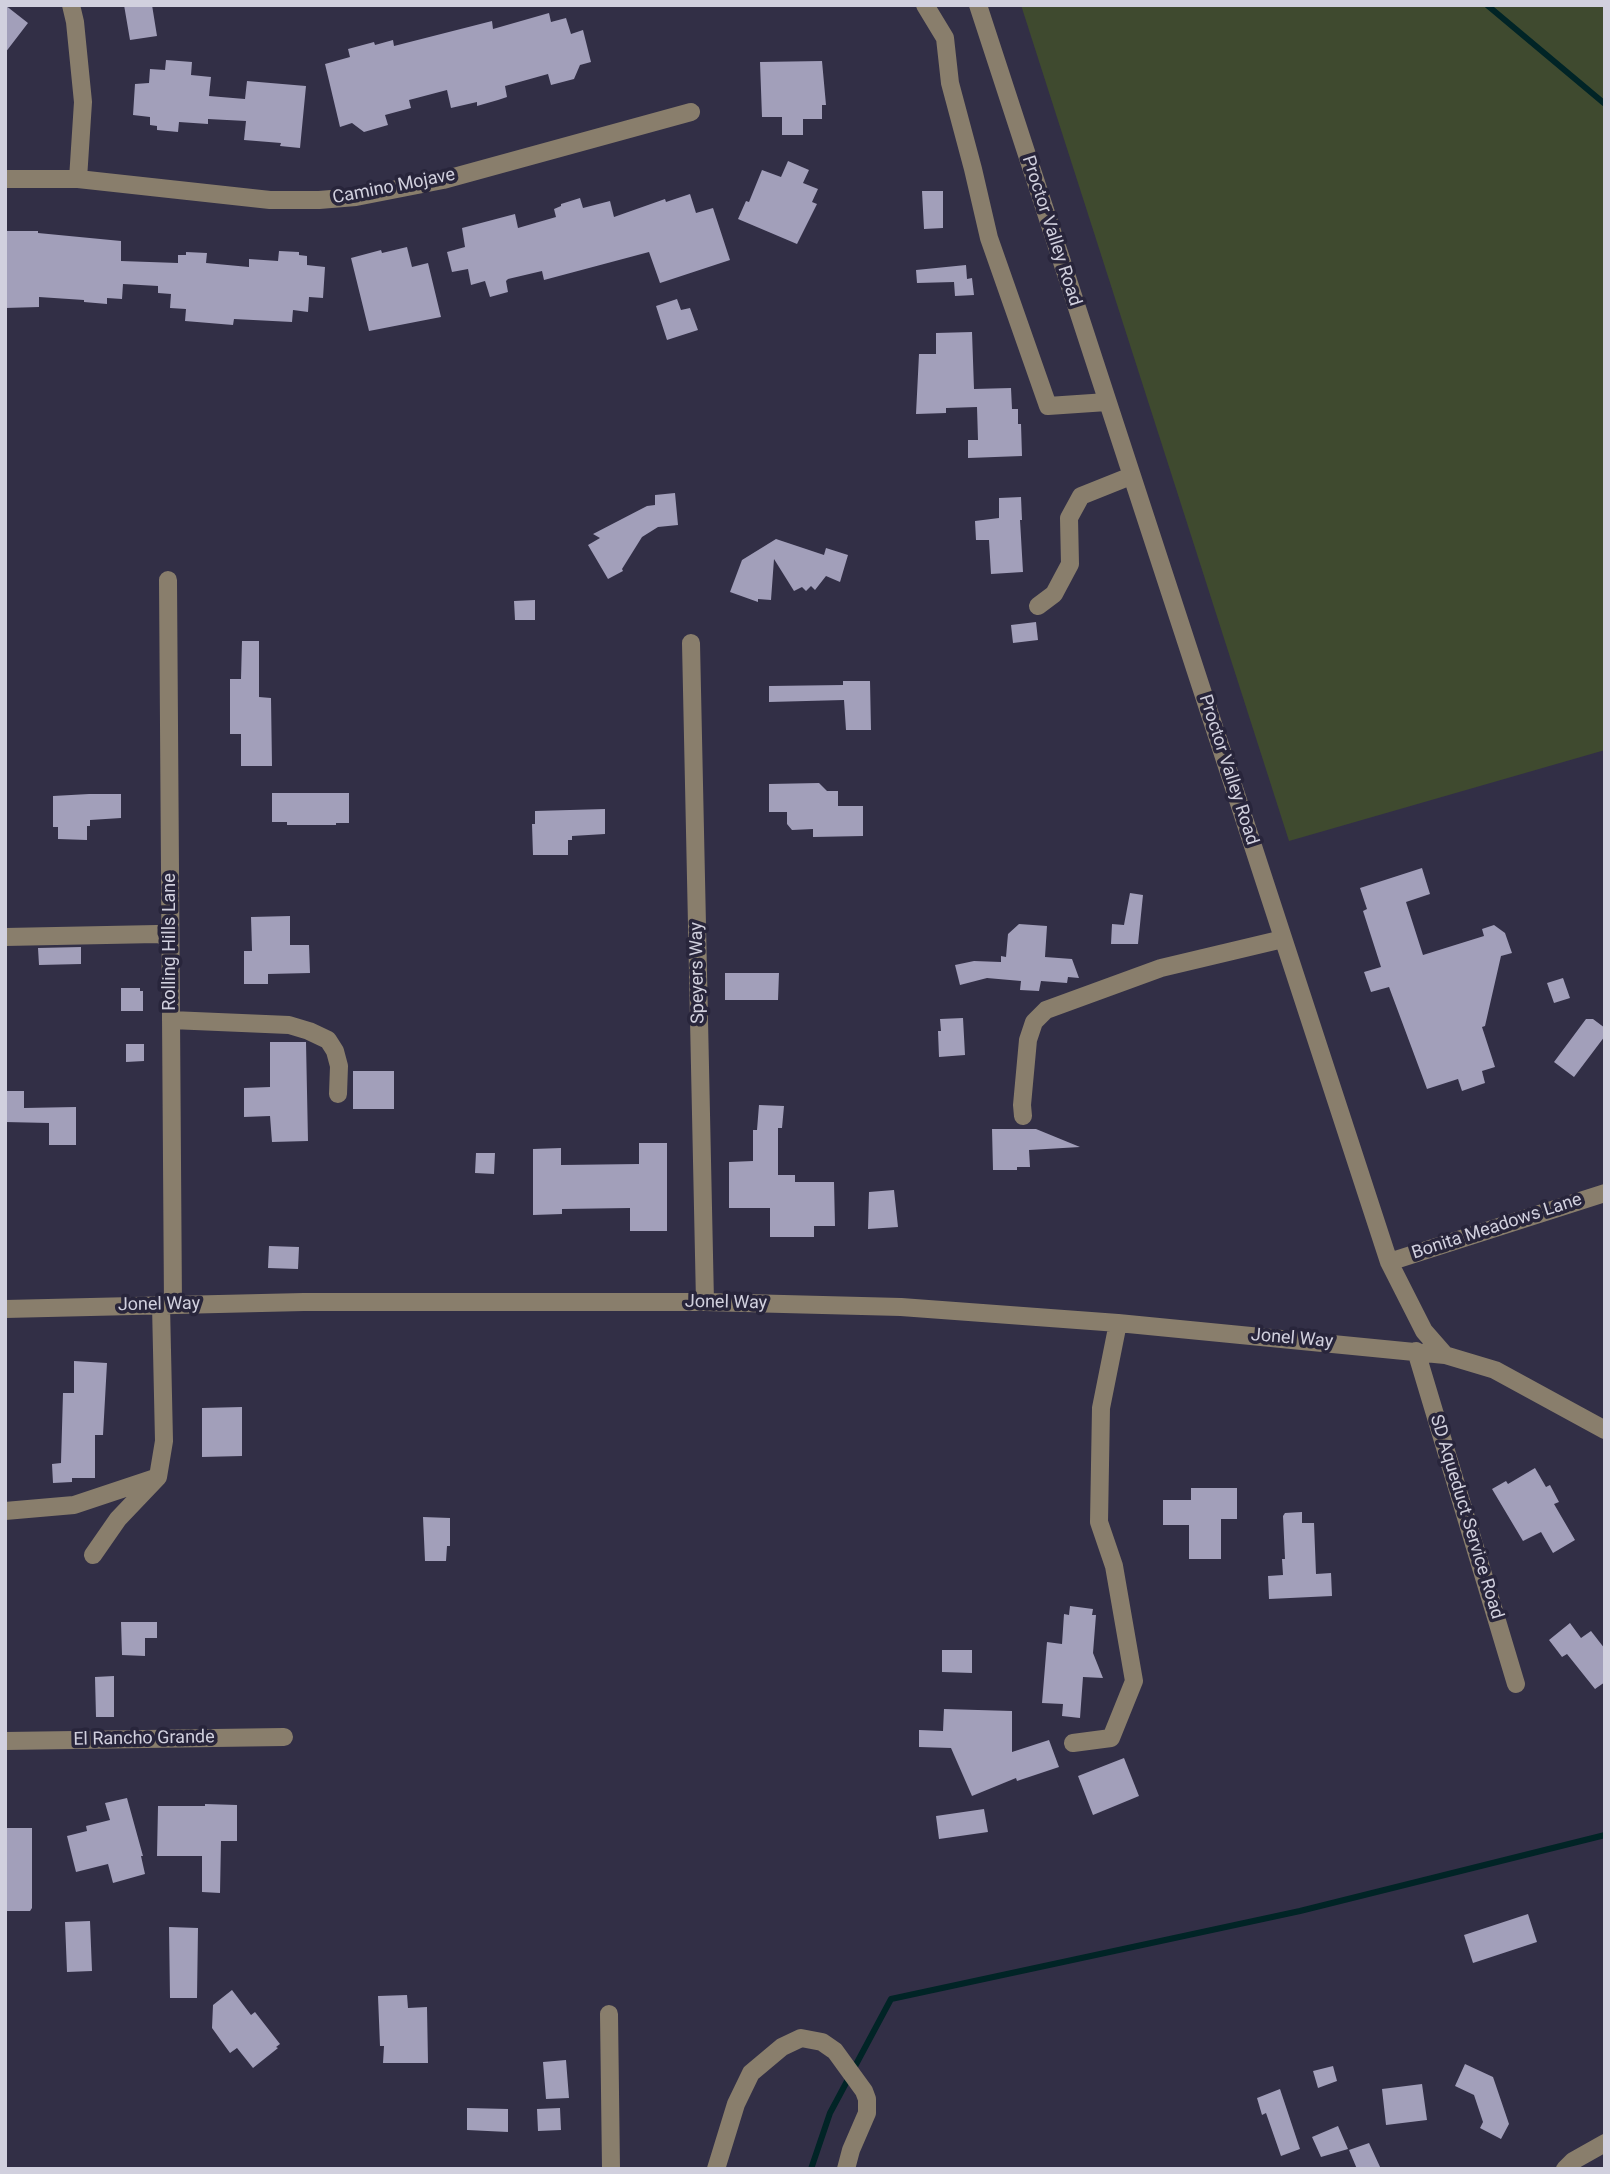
<!DOCTYPE html>
<style>
body{margin:0}
#map{position:relative;width:1610px;height:2174px;overflow:hidden;background:#322f46;font-family:Roboto,sans-serif}
canvas{display:block}
.frame{position:absolute;inset:0;border:7px solid #d1d0de;pointer-events:none}
</style>
<div id="map">
<canvas width="1610" height="2174"></canvas>
<div class="frame"></div>
</div>
<script>
const g = document.querySelector('canvas').getContext('2d');
g.lineJoin = 'round';
function fill(path, color) {
  g.fillStyle = color;
  g.fill(path, 'evenodd');
}
function toPath(rows) {
  const path = new Path2D();
  for (const r of rows) {
    path.moveTo(r[0], r[1]);
    for (let i = 2; i < r.length; i += 2) path.lineTo(r[i], r[i + 1]);
  }
  return path;
}
function strokePath(path, color, width, dash) {
  g.strokeStyle = color;
  g.lineWidth = width;
  g.lineCap = dash ? 'butt' : 'round';
  g.setLineDash(dash || []);
  g.stroke(path);
}
function drawText(font, color, halo, rows, align = 'center') {
  g.font = font + ' Roboto,sans-serif';
  g.lineWidth = 7;
  g.setLineDash([]);
  g.textBaseline = 'middle';
  g.strokeStyle = halo;
  g.fillStyle = color;
  for (const [text, x, y, turn = 0] of rows) {
    g.save();
    g.translate(x, y);
    g.rotate((+turn || 0) * Math.PI / 180);
    g.textAlign = isNaN(turn) ? turn : align;
    if (halo) g.strokeText(text, 0, 0);
    g.fillText(text, 0, 0);
    g.restore();
  }
}
fill(toPath([
 [1021,5,1605,5,1605,750,1289,841]
]), '#3f4a2f');
strokePath(toPath([
 [1487,5,1605,104],
 [811,2169,830,2113,891,1999,1300,1911,1605,1835]
]), '#012426', 6);
fill(toPath([
 [5,5,28,23,5,53],
 [124,5,152,5,157,36,130,40],
 [549,13,551,22,566,18,571,34,583,30,591,62,580,65,574,79,551,85,548,74,505,86,507,97,498,100,477,106,477,102,451,108,447,90,409,100,411,108,385,115,388,125,364,132,352,123,340,127,325,64,350,57,348,49,374,42,375,45,393,40,394,46,492,21,493,29],
 [166,60,192,62,191,75,211,77,209,96,245,99,247,81,306,86,300,148,280,146,281,143,244,140,246,121,208,119,208,124,179,122,178,132,157,130,157,126,150,125,150,117,133,115,135,84,149,83,150,69,165,70],
 [822,61,826,105,822,105,822,119,803,119,803,135,782,135,782,117,762,117,760,62],
 [788,161,809,170,803,183,818,189,812,202,817,204,797,244,738,219,746,201,749,202,762,170,781,177],
 [922,191,943,191,943,228,924,229],
 [690,194,696,213,713,208,730,260,660,283,649,252,544,280,542,271,508,279,506,281,508,292,490,297,485,281,471,285,468,269,452,272,447,252,465,247,462,228,515,214,518,228,556,217,554,209,561,206,561,204,580,198,583,208,610,201,614,217,665,199,666,202],
 [6,231,38,231,38,233,121,241,121,261,178,263,178,255,186,255,186,252,207,253,206,263,249,267,249,259,278,261,279,251,299,252,299,255,307,256,307,265,325,267,323,298,309,297,308,312,293,310,292,322,234,319,233,325,185,321,186,309,170,308,171,294,158,293,158,286,123,284,122,299,107,298,107,304,84,302,84,300,39,297,39,307,5,308],
 [407,247,412,267,428,263,441,317,369,331,351,258,381,250,382,253],
 [966,265,967,279,972,278,974,295,955,296,954,282,917,283,916,270],
 [677,299,681,310,690,308,698,330,667,340,656,306],
 [972,332,974,389,1011,388,1012,409,1018,409,1018,424,1021,424,1022,456,968,458,968,440,978,440,977,407,946,408,946,413,916,414,919,354,936,354,936,333],
 [675,493,678,525,658,527,642,537,622,569,623,571,608,579,588,545,600,538,593,534,647,506,655,505,655,495],
 [1021,497,1022,520,1020,520,1023,572,991,574,989,540,976,540,975,521,999,518,999,498],
 [776,539,824,555,826,548,848,555,840,582,826,576,815,590,811,586,806,591,802,587,794,591,774,559,771,600,758,599,758,602,730,592,742,560],
 [535,600,535,620,515,620,514,601],
 [1036,622,1038,640,1013,643,1011,625],
 [242,641,259,641,259,697,271,698,272,766,241,766,241,734,230,734,230,679,241,679],
 [843,681,870,681,871,730,846,730,844,700,769,702,769,686,843,685],
 [819,783,827,791,838,791,838,806,863,806,863,836,813,837,813,829,792,830,787,824,787,812,769,812,769,784],
 [272,793,349,793,349,823,336,823,336,825,287,825,287,822,272,822],
 [89,794,121,794,121,818,90,820,90,826,87,826,87,840,58,839,58,827,53,827,53,796],
 [605,809,605,834,572,836,572,840,568,840,568,855,533,855,532,824,535,824,535,811],
 [1422,868,1430,894,1406,902,1423,955,1484,936,1482,929,1494,925,1505,933,1512,953,1501,956,1485,1026,1482,1027,1495,1067,1482,1071,1485,1083,1462,1091,1458,1079,1427,1089,1389,987,1371,992,1364,972,1381,967,1363,911,1367,909,1360,888],
 [1130,893,1143,895,1138,944,1111,944,1112,924,1124,925],
 [290,916,290,945,309,945,310,973,268,974,268,984,244,984,244,951,252,951,251,917],
 [1019,924,1047,926,1045,957,1072,959,1079,978,1068,977,1067,983,1041,981,1039,991,1020,990,1021,981,987,978,960,985,955,965,974,961,1001,962,1001,956,1006,957,1008,934],
 [81,947,81,964,39,965,38,948],
 [725,973,779,973,778,1000,725,1000],
 [1563,978,1570,998,1554,1003,1547,983],
 [121,988,140,988,140,991,143,991,143,1011,121,1011],
 [963,1018,965,1055,939,1057,938,1031,941,1031,940,1019],
 [1586,1019,1593,1019,1605,1028,1605,1036,1574,1077,1554,1062],
 [270,1042,306,1042,308,1141,272,1142,270,1116,244,1117,244,1088,270,1087],
 [126,1044,144,1044,144,1061,126,1062],
 [353,1071,394,1071,394,1109,353,1109],
 [5,1091,24,1091,24,1108,76,1107,76,1145,49,1145,49,1123,5,1122],
 [759,1105,784,1106,782,1128,778,1128,778,1175,795,1175,795,1182,834,1182,835,1226,814,1226,814,1237,770,1237,770,1208,729,1208,729,1162,753,1161,753,1130,757,1130],
 [992,1129,1036,1129,1080,1147,1029,1150,1030,1167,1017,1167,1017,1170,993,1170],
 [639,1143,667,1143,667,1231,630,1231,630,1208,562,1209,562,1214,533,1215,533,1149,561,1148,561,1165,639,1164],
 [476,1153,495,1153,494,1174,475,1173],
 [894,1190,898,1227,868,1229,869,1192],
 [269,1246,299,1247,298,1269,268,1268],
 [74,1361,107,1363,103,1435,95,1435,95,1478,72,1478,72,1482,53,1483,52,1464,61,1463,63,1393,74,1393],
 [242,1407,242,1456,202,1457,202,1408],
 [1535,1468,1546,1487,1550,1485,1559,1502,1554,1504,1575,1540,1553,1553,1541,1532,1523,1541,1492,1489,1506,1481,1508,1484],
 [1191,1488,1237,1488,1237,1519,1221,1519,1221,1559,1189,1559,1189,1525,1163,1525,1163,1500,1191,1500],
 [1302,1512,1302,1523,1314,1523,1316,1574,1331,1573,1332,1596,1269,1599,1268,1576,1283,1575,1282,1559,1285,1559,1283,1516,1285,1513],
 [423,1517,450,1518,450,1546,447,1546,446,1561,425,1561],
 [1070,1606,1093,1609,1092,1615,1096,1615,1093,1653,1103,1678,1083,1677,1080,1718,1062,1716,1063,1704,1042,1703,1047,1642,1062,1644,1064,1614,1069,1615],
 [121,1622,157,1622,157,1638,145,1638,145,1656,122,1655],
 [1570,1623,1581,1638,1591,1631,1605,1649,1605,1682,1595,1689,1567,1654,1562,1657,1549,1640],
 [942,1650,972,1650,972,1673,942,1672],
 [114,1676,114,1717,96,1717,95,1677],
 [944,1709,1012,1711,1012,1752,1049,1740,1059,1767,1017,1781,1016,1778,972,1796,951,1748,919,1747,919,1730,943,1731],
 [1124,1758,1139,1796,1093,1815,1078,1776],
 [127,1798,143,1856,141,1856,145,1874,113,1883,108,1864,76,1872,67,1836,87,1831,86,1826,110,1820,105,1803],
 [205,1804,237,1805,237,1841,221,1841,220,1893,202,1892,202,1856,157,1856,158,1806,205,1806],
 [984,1809,988,1832,939,1839,936,1816],
 [5,1828,32,1828,32,1908,30,1911,5,1911],
 [1528,1914,1537,1942,1473,1963,1464,1935],
 [90,1921,92,1971,67,1972,65,1922],
 [169,1927,198,1928,197,1998,170,1998],
 [232,1990,251,2015,255,2012,280,2044,276,2047,278,2048,253,2068,237,2048,230,2053,212,2028,213,2005],
 [407,1995,408,2008,427,2007,428,2063,383,2063,384,2046,380,2046,378,1996],
 [566,2060,569,2098,546,2099,543,2062],
 [1465,2064,1493,2077,1509,2124,1501,2139,1480,2128,1483,2122,1474,2095,1455,2086],
 [1333,2066,1337,2081,1318,2088,1313,2071],
 [1422,2084,1427,2120,1386,2125,1382,2089],
 [1280,2089,1300,2149,1281,2156,1266,2113,1262,2115,1257,2098],
 [467,2108,508,2109,508,2132,467,2130],
 [560,2108,561,2130,538,2131,537,2109],
 [1338,2126,1348,2149,1321,2157,1312,2137],
 [1369,2143,1381,2169,1357,2169,1349,2150]
]), '#a29fba');
strokePath(toPath([
 [71,5,75,22,83,102,78,179],
 [925,5,945,38,950,83,973,169,989,238,1048,406,1107,402],
 [978,5,1389,1262,1424,1331,1445,1355,1495,1370,1605,1430],
 [5,179,78,179,270,200,319,200,356,197,443,180,691,112],
 [168,580,173,1305],
 [1038,606,1054,594,1070,564,1069,518,1081,496,1131,476],
 [691,643,705,1302],
 [5,937,157,934,170,937],
 [171,1020,289,1025,309,1031,328,1040,335,1051,339,1066,338,1094],
 [1023,1116,1022,1105,1028,1040,1034,1022,1046,1010,1161,968,1283,939],
 [1389,1262,1605,1193],
 [5,1309,304,1302,705,1302,901,1307,1118,1323,1445,1355],
 [1416,1351,1516,1684],
 [5,1511,74,1505,155,1478],
 [93,1555,118,1519,158,1477,164,1441,161,1305],
 [5,1741,284,1737],
 [1073,1743,1111,1738,1134,1681,1114,1566,1099,1522,1101,1408,1118,1323],
 [609,2014,611,2169],
 [716,2169,736,2104,751,2073,782,2047,801,2038,822,2042,835,2051,864,2091,867,2099,867,2113,851,2150,846,2169],
 [1565,2169,1573,2161,1605,2143]
]), '#897e6c', 18);
drawText('18px', '#d1d0de', '#28253b', [
 ["Camino Mojave",394,187,-11],
 ["Proctor Valley Road",1051,231,72],
 ["Proctor Valley Road",1228,770,72],
 ["Rolling Hills Lane",170,942,-90],
 ["Speyers Way",698,973,-91],
 ["Bonita Meadows Lane",1497,1227,-18],
 ["Jonel Way",726,1303,1],
 ["Jonel Way",159,1305,-1],
 ["Jonel Way",1292,1339,5],
 ["SD Aqueduct Service Road",1466,1517,73],
 ["El Rancho Grande",144,1739,-1]
]);
</script>
